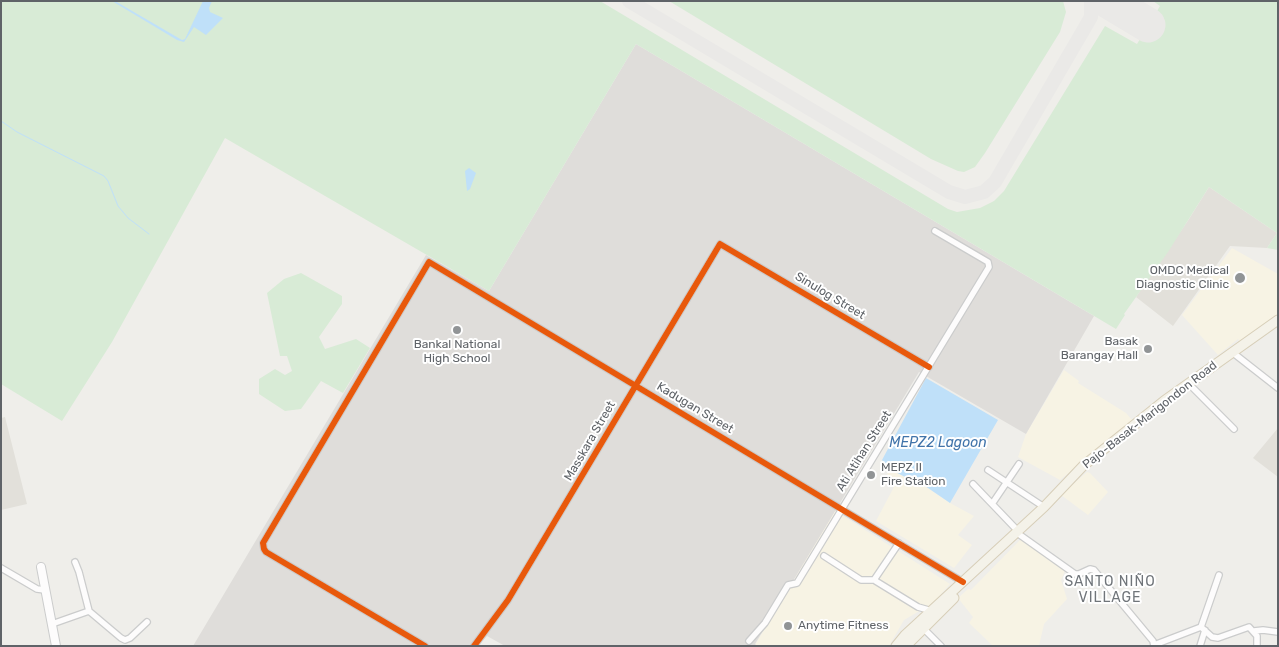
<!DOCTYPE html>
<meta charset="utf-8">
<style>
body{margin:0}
#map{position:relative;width:1279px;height:647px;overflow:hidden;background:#efeeea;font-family:Rubik,sans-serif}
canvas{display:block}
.frame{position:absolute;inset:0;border:2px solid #5f6368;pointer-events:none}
</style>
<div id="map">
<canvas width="1279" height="647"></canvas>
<div class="frame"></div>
</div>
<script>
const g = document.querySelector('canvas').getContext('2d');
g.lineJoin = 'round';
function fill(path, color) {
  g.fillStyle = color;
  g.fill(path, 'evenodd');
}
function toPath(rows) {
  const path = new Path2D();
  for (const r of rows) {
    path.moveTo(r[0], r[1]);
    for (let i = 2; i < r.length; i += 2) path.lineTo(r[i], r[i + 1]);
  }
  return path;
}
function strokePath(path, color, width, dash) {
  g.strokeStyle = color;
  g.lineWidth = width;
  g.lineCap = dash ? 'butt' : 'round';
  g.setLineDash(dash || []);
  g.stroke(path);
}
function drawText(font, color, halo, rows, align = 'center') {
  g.font = font + ' Rubik,sans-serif';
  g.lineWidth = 4;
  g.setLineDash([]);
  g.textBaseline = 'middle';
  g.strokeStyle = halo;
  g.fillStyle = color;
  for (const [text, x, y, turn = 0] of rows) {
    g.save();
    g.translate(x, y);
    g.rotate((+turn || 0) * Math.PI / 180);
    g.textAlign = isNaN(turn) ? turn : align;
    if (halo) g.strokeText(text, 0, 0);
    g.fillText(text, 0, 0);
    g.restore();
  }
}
fill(toPath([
 [1232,248,1278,274,1278,317,1240,342,1238,339,1218,355,1182,315],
 [1064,370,1079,381,1078,383,1126,413,1132,420,1060,480,1018,457,1026,434],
 [890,469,905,477,908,475,950,503,974,516,958,535,972,545,954,568,876,521,895,485,885,479],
 [1087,472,1090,473,1108,492,1088,515,1061,495],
 [835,511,950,584,933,603,904,620,889,646,757,646,755,645],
 [1021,539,1066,568,1061,580,1067,599,1044,624,1039,646,993,646,969,623,973,617,958,598,968,589,971,590]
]), '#f7f3e4');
fill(toPath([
 [636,44,1094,316,1026,434,919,372,755,644,757,646,505,646,487,636,477,646,193,646,426,255,489,291]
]), '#dfddda');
fill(toPath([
 [1209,187,1277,233,1267,248,1230,246,1173,326,1136,297,1189,219],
 [5,417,27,504,1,510,1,418],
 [1278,428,1278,477,1253,458]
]), '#e2e0da');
fill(toPath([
 [1,1,600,1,948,209,957,212,980,208,994,201,1004,191,1105,26,1137,44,1160,6,1153,1,1278,1,1278,250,1267,248,1277,233,1209,187,1168,252,1124,314,1125,315,1116,329,636,44,489,291,225,138,112,342,62,421,1,384],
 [669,1,1063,1,1066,12,1060,32,985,153,975,167,964,172,958,171,931,159],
 [301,273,342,296,342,304,319,337,325,349,356,339,370,348,343,393,321,381,301,409,285,411,259,394,259,379,275,369,285,375,292,371,287,356,280,356,267,293,284,279]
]), '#d8ebd6');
fill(toPath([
 [112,1,115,1,182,40,185,39,203,1,212,1,209,8,210,12,223,18,206,35,194,27,184,42,177,40],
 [469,168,476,173,470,189,467,191,465,171],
 [926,378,998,420,950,503,909,475,905,477,890,469,882,460]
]), '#bfe0f9');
strokePath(toPath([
 [1,121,17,132,104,176,108,181,118,206,128,218,149,234]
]), '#bfe0f9', 1);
strokePath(toPath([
 [629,1,949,192,965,197,984,192,995,182,1091,17,1091,1]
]), '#eae9e7', 14);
strokePath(toPath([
 [1108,1,1148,25]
]), '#eae9e7', 35);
const minor = toPath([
 [1232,352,1278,388],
 [1188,383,1234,429],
 [988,470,1044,507],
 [973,484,1017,530],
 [992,504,1019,464],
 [1020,535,1075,574,1079,574,1090,569,1094,570,1153,641,1154,646],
 [824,556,861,580,874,580,918,607,932,611],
 [75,562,79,572,89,611],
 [1,568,37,589,45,590],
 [1219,575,1201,627,1212,637,1218,638,1249,627,1257,636,1257,646],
 [874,580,899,543],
 [52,624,89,611,121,638,125,640,130,638,147,622],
 [923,628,941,646],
 [1254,631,1263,630,1278,632],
 [749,641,765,623,788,585,797,583,989,267,988,262,935,231],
 [1154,645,1201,627],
 [425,646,266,552,264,549,263,543,429,262,963,582],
 [474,646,508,600,720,244,929,367],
 [1200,646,1205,630]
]);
const tertiary = toPath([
 [41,567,56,646]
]);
const primary = toPath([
 [896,646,905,635,1044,507,1083,466,1164,401,1278,320],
 [906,646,954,598]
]);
strokePath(minor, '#cbcccc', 8);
strokePath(tertiary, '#cbcccc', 10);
strokePath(primary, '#d7ceb8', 11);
strokePath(minor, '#fdfcfc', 5.5);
strokePath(tertiary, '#fdfcfc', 8);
strokePath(primary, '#f4f2e9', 9);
strokePath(toPath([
 [425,646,266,552,264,549,263,543,429,262,963,582],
 [474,646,508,600,720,244,929,367]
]), '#e8590c', 6);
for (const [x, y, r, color] of [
 [1240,278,6,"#919496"],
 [457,330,5,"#919496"],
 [1148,349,5,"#919496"],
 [871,475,5,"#919496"],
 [788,626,5,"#919496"]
]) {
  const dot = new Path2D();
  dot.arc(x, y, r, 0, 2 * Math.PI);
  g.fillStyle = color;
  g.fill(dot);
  strokePath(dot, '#fff', 2);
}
drawText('12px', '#5f6368', '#fff', [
 ["OMDC Medical",1229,271],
 ["Diagnostic Clinic",1229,285],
 ["Basak",1138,342],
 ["Barangay Hall",1138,356],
 ["Bankal National",457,345,"center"],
 ["High School",457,359,"center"],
 ["MEPZ II",881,468,"left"],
 ["Fire Station",881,482,"left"],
 ["Anytime Fitness",798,626,"left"]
], 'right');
drawText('12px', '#5f6368', '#fff', [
 ["Sinulog Street",830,296,31],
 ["Kadugan Street",695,408,31],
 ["Pajo-Basak-Marigondon Road",1150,415,-38],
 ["Masskara Street",590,441,-60],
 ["Ati Atihan Street",864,451,-58]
]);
drawText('italic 14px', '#4174aa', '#fff', [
 ["MEPZ2 Lagoon",938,443]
]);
g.letterSpacing = '1px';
drawText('14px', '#70757a', '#fff', [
 ["SANTO NIÑO",1110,582],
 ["VILLAGE",1110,598]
]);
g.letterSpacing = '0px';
</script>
